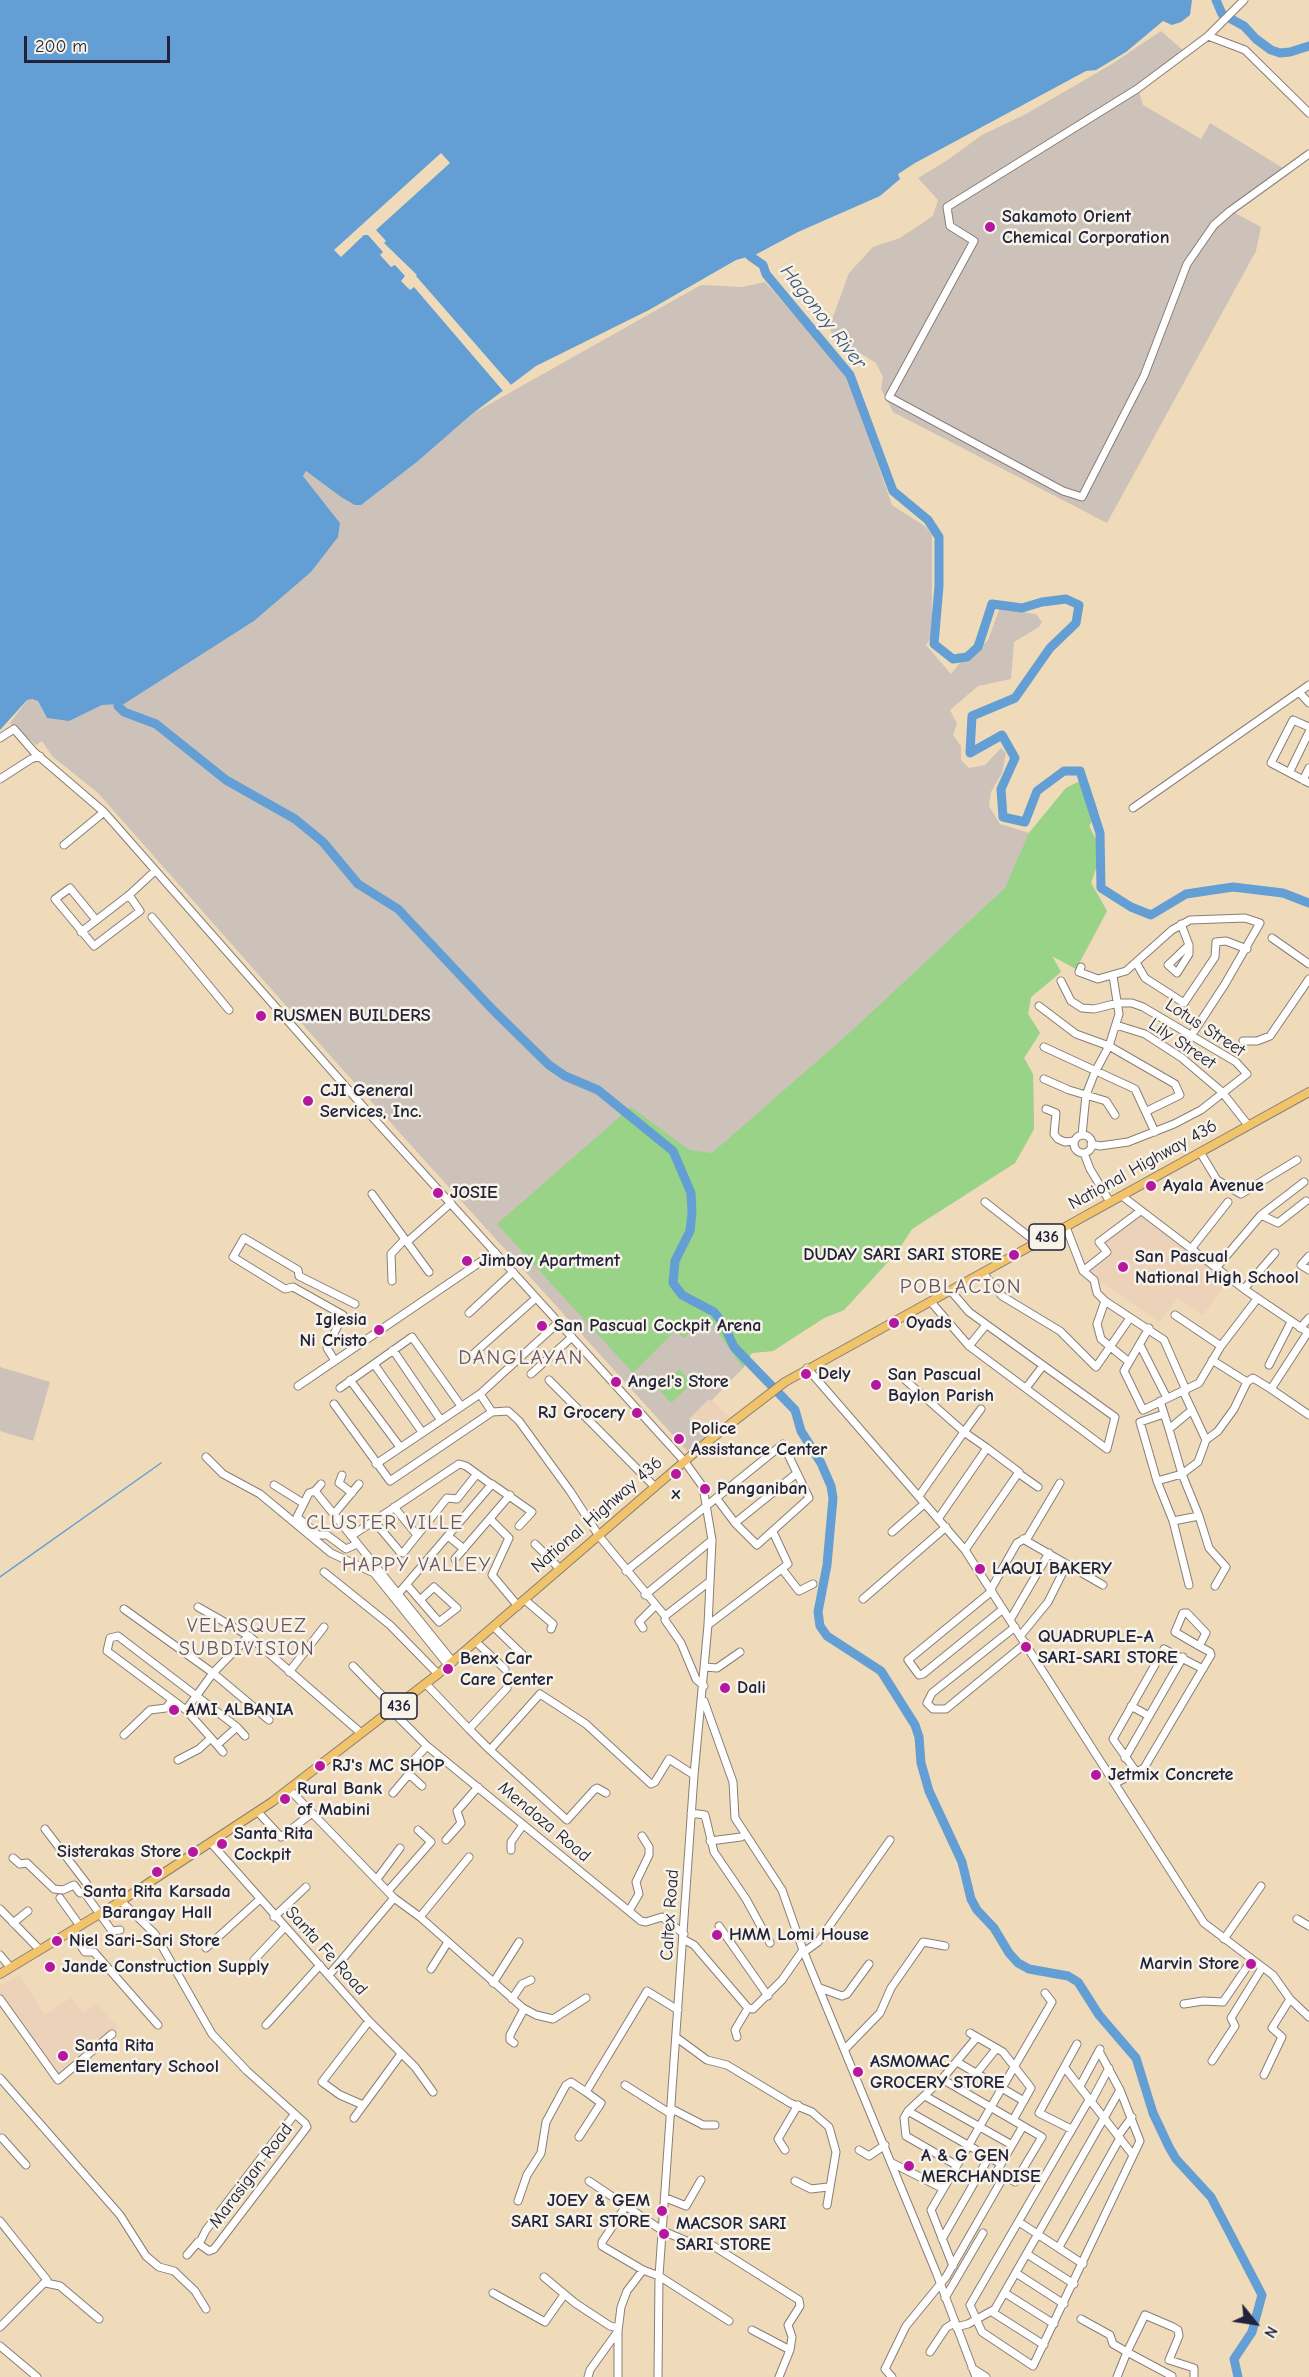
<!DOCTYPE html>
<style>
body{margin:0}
#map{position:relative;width:1309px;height:2377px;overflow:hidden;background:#efdbb9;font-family:"Comic Neue",sans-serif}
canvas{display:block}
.north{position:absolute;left:1225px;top:2293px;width:60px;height:60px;-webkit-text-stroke:4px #f7f3e8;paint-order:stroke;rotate:120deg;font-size:16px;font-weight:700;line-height:24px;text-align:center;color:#22223b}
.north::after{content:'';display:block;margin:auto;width:21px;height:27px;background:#22223b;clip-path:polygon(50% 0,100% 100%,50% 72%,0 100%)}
.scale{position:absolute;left:24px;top:36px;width:146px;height:27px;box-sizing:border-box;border:3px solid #22223b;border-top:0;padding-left:8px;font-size:18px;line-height:21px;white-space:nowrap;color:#22223b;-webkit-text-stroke:4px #f7f3e8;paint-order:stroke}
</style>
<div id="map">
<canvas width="1309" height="2377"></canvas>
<div class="north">N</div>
<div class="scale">200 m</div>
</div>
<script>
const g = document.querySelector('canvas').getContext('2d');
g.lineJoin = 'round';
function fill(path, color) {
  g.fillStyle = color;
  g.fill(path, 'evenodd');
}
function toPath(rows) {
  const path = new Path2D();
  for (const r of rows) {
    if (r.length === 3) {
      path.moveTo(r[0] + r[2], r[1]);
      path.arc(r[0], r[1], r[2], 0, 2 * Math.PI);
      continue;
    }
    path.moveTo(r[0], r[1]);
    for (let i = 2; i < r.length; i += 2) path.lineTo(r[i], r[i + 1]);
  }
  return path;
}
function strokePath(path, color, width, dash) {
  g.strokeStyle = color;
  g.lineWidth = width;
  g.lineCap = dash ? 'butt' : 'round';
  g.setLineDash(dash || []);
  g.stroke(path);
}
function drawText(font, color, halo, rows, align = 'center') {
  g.font = font + ' "Comic Neue",sans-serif';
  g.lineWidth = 5;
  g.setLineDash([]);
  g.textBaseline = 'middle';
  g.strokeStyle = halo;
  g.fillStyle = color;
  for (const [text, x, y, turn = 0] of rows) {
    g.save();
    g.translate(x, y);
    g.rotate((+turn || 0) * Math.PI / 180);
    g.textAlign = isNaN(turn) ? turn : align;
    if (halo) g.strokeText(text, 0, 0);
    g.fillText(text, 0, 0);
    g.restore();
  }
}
fill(toPath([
 [1138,1214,1229,1279,1203,1315,1178,1298,1159,1322,1085,1271,1108,1252,1101,1242],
 [710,1399,730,1417,706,1438,688,1419],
 [19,1975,45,2015,72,1997,83,2013,96,2003,118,2027,56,2084,0,1997,0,1986]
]), '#ebd2b9');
fill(toPath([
 [1161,31,1185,52,1138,88,1143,105,1201,139,1210,123,1291,173,1235,213,1261,227,1256,251,1107,523,893,412,881,389,883,377,876,363,832,336,830,325,849,273,873,247,900,238,933,216,938,200,918,178,946,161,982,135,1026,114,1112,64],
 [765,282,846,373,892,505,926,527,932,535,932,636,926,645,951,674,962,660,970,658,988,640,999,610,1006,601,1027,613,1036,614,1042,622,1039,627,1014,642,1011,679,978,686,950,710,957,724,953,735,961,746,961,760,969,768,985,765,1001,748,1006,753,1002,773,991,792,989,806,1000,824,1029,833,1066,788,1078,782,1089,784,1098,812,1089,826,1102,851,1091,883,1107,911,1076,969,1052,956,1061,972,1031,997,1028,1014,1040,1033,1024,1058,1033,1074,1034,1129,1015,1163,912,1229,897,1252,844,1310,824,1318,773,1351,751,1353,743,1368,711,1401,709,1399,689,1419,706,1438,689,1453,334,1060,98,793,52,756,42,741,36,745,10,723,27,700,32,699,38,701,47,718,102,705,124,704,254,621,276,602,340,523,303,476,306,471,341,497,418,461,472,414,701,285,742,287],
 [0,1367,50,1382,33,1441,0,1431]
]), '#cdc2b9');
fill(toPath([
 [1078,782,1089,784,1098,812,1089,826,1102,851,1091,883,1107,911,1076,969,1052,956,1061,972,1031,997,1028,1014,1040,1033,1024,1058,1033,1074,1034,1129,1015,1163,912,1229,897,1252,844,1310,824,1318,773,1351,752,1353,743,1368,709,1320,683,1338,676,1330,633,1373,497,1224,631,1107,689,1150,712,1153,846,1036,1005,888,1029,833,1066,788],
 [679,1369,692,1383,671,1403,658,1389]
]), '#99d387');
fill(toPath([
 [0,0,1192,0,1190,15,1181,22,1172,25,1163,21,1126,52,1096,70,1086,71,915,163,898,174,900,179,880,196,798,232,755,255,736,260,649,310,536,366,472,414,418,461,361,505,355,505,341,497,306,471,303,476,340,523,338,537,311,572,254,621,124,704,102,705,69,721,47,718,38,701,32,699,27,700,0,730]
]), '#639fd4');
fill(toPath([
 [441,153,450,163,376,230,386,241,384,243,417,275,416,276,512,386,504,392,414,287,410,290,401,281,405,276,395,265,391,267,380,255,383,252,368,235,364,235,341,257,334,250]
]), '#efdbb9');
strokePath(toPath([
 [0,1577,161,1463]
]), '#639fd4', 1.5);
strokePath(toPath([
 [1216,0,1222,14,1244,26,1256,39,1271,50,1280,53,1290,52,1309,46],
 [750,256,763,265,766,274,850,375,893,491,928,520,939,537,939,586,934,644,953,659,967,657,978,647,992,604,1022,608,1042,602,1066,599,1079,605,1076,623,1050,648,1015,698,972,716,970,753,1002,735,1015,758,1001,789,1003,817,1025,822,1037,791,1064,771,1080,771,1100,833,1101,888,1131,907,1151,915,1186,894,1233,887,1283,893,1309,903],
 [118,706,124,712,156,724,226,780,295,819,323,842,358,884,398,909,493,1010,549,1065,565,1076,598,1090,673,1151,691,1193,692,1213,690,1231,675,1261,673,1283,682,1295,714,1312,723,1323,734,1347,795,1410,801,1431,821,1463,831,1486,833,1498,827,1565,818,1612,820,1626,827,1636,881,1671,915,1725,919,1737,921,1763,929,1791,962,1862,971,1899,977,1910,994,1928,1009,1953,1018,1963,1029,1969,1068,1976,1078,1982,1099,2015,1136,2058,1153,2113,1169,2147,1176,2159,1211,2197,1262,2295,1252,2332,1234,2359,1238,2377]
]), '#639fd4', 9);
const minor = toPath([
 [1208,36,1244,0],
 [1309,113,1245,50,1208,36,1137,89,947,207,950,226,974,241,889,397,1063,491,1082,497,1144,376,1187,264,1214,225,1230,211,1309,154],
 [1299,692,1309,703],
 [1309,727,1293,720,1271,763,1309,783],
 [0,738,14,729,34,752,104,812,375,1120,685,1462,703,1487,712,1540,708,1625,694,1775,659,2276,658,2377],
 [1290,771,1309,732],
 [0,779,31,759,40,756],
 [1303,780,1309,768],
 [1133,808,1309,685],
 [64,845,104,812],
 [152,917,229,1010],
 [96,920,70,888,55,899,94,946,140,911,129,895],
 [1181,924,1189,945,1189,954,1177,973,1168,965,1189,945],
 [81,932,129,895,155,871],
 [1272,938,1309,964],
 [1137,964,1145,978,1184,1003,1215,957,1216,942,1226,941,1247,949],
 [1081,967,1079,972,1098,979,1126,971,1172,930,1190,920,1245,918,1260,923,1225,984,1191,1036],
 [1061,981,1071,1001,1082,1008,1094,1009,1118,1003,1132,1003,1143,1007,1236,1062,1247,1074,1201,1110,1174,1124,1128,1142,1100,1146,1091,1144],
 [1039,1006,1076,1034,1109,1046,1175,1084,1180,1095,1147,1111],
 [1116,1025,1145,1034,1182,1058,1222,1092,1248,1125],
 [1243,1041,1257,1041,1270,1036,1309,979],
 [1044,1047,1135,1089,1155,1132],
 [1044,1079,1069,1090,1106,1101,1115,1115],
 [1046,1109,1056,1113,1054,1134,1058,1139,1065,1142,1074,1141],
 [1082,1135,1086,1095,1095,1072,1109,1046,1119,1014,1113,976],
 [1083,1144,9],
 [1200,1152,1217,1180,1241,1194,1297,1160],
 [1084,1153,1090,1169,1110,1202],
 [372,1194,407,1242],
 [1122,1196,1244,1289,1309,1333],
 [985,1202,1036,1242],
 [1261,1215,1278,1223,1306,1201],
 [1066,1227,1083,1271,1094,1280,1097,1293,1105,1301,1097,1324,1101,1339,1129,1362],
 [1191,1249,1228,1202],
 [1309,1256,1301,1265,1309,1270],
 [1216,1268,1261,1215,1304,1182],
 [1083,1271,1107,1252,1099,1242,1139,1212],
 [429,1272,407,1242,451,1203],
 [983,1273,1002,1296,1060,1331,1096,1367,1130,1318],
 [392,1281,391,1254,405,1239],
 [1244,1289,1275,1253],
 [1105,1301,1164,1340,1186,1390],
 [931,1302,969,1346,1107,1449,1115,1417,969,1312,951,1291],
 [469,1313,513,1272],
 [1175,1315,1221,1346],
 [1149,1328,1124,1371,1143,1410,1199,1383,1221,1346,1257,1299],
 [1300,1328,1309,1318],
 [1308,1332,1271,1389,1309,1415],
 [1140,1345,1167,1398],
 [969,1346,986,1325],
 [393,1350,440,1419],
 [471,1356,536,1298],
 [1212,1360,1247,1382,1253,1378,1271,1389],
 [335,1361,327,1348,343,1315,293,1287,285,1289,233,1257,244,1238,298,1270,299,1276,355,1304],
 [374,1364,422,1432],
 [1269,1365,1291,1322],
 [807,1368,965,1550,1204,1923,1273,1975,1290,1999,1309,2017],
 [531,1374,572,1337],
 [903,1378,964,1432,981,1409],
 [350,1380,400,1447],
 [549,1380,655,1487],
 [298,1386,495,1252],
 [340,1388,412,1337,461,1406],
 [1026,1388,1042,1367],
 [1183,1391,1206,1440,1218,1431,1234,1409,1247,1382],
 [480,1394,492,1412],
 [1160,1401,1169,1429],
 [334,1404,390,1481,492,1412,508,1411,519,1421,570,1491,599,1536,665,1616,709,1582],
 [1192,1410,1169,1429,1182,1474,1199,1516,1173,1521,1157,1481,1182,1474,1198,1462,1206,1440],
 [206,1457,223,1474,260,1494,331,1553,374,1573,448,1665],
 [376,1464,480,1394,559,1322],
 [1018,1473,1038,1487],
 [342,1475,339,1483,352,1493],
 [476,1475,457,1499,447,1498,403,1553,400,1552,374,1521,459,1464,466,1466,488,1482],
 [1157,1481,1140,1422,1164,1414],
 [321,1484,315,1491,309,1493,297,1517,318,1535,327,1535,346,1549,357,1544],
 [274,1485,303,1503],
 [315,1491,453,1662],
 [919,1496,964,1432,987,1448,938,1519],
 [394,1507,417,1535],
 [334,1514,359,1484],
 [1199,1516,1209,1548,1226,1567,1215,1586],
 [490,1519,509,1538,492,1575,518,1606],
 [1173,1521,1189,1585],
 [735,1523,797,1473],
 [892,1532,924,1504],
 [351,1536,374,1521],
 [448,1536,464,1549],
 [1023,1539,1103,1585],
 [535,1544,560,1569],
 [965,1550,1019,1472,987,1448],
 [455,1559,510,1495],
 [782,1569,799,1591,813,1584],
 [626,1571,783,1444,809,1498,757,1545,735,1523,717,1499],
 [324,1572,390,1625,438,1674],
 [407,1585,420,1600,439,1622,457,1608,434,1587,420,1600],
 [991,1589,1017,1543,1028,1537,1060,1483],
 [992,1591,908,1660,919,1675,923,1674,1003,1609],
 [398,1594,492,1484,532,1512,519,1526],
 [645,1595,712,1540],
 [863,1599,946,1527],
 [525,1600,553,1624,551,1629],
 [198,1607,249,1636],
 [124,1609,213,1673,269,1720],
 [665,1616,665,1620,681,1643,696,1679,704,1686],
 [1010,1620,1049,1553],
 [708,1625,788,1564,773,1532],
 [494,1627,525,1657],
 [1015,1627,932,1693,927,1703,933,1709,946,1709,1026,1643],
 [643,1628,639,1622,655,1606],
 [1021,1635,1048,1602,1067,1564],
 [476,1642,505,1669],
 [353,1666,395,1709],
 [705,1667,717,1668,740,1652],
 [289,1672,324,1627],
 [426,1684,469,1729],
 [507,1688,469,1729,490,1750,540,1694,586,1724,651,1784,655,1782,669,1759,694,1775],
 [704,1701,733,1782,735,1818,782,1890,803,1950,936,2272,976,2377],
 [1131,1706,1149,1716],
 [186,1710,213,1673,249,1636,361,1733],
 [392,1711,427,1746,641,1921,646,1922,662,1917,684,1934],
 [237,1727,245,1736],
 [124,1735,150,1710,166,1708,172,1700],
 [217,1745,237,1727,118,1636,110,1638,107,1651,186,1710,211,1738,223,1752],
 [490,1750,567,1820,594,1790,597,1788,606,1793],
 [1125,1758,1183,1657],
 [178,1760,199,1749,211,1738],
 [1137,1773,1113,1739,1164,1649,1203,1669],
 [409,1774,422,1786],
 [1116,1783,1144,1768,1211,1655,1210,1652,1199,1646,1175,1632,1183,1613,1187,1613,1206,1633,1199,1646],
 [289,1789,394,1898],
 [393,1793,409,1774,411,1763,427,1746],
 [258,1812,281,1837,311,1814],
 [691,1813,705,1815,714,1852,746,1899,770,1943],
 [45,1829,87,1884,88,1889,84,1892],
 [446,1840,461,1823,457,1811,478,1787],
 [710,1841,741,1837],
 [211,1843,369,2021,322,2082,340,2095,363,2105],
 [511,1850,511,1842,523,1825],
 [13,1858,20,1864,27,1863,54,1889,63,1890,74,1885,80,1893,84,1892,112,1931,120,1930],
 [377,1879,400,1848],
 [388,1891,431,1842,418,1830],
 [60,1898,80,1926],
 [121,1901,155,1934,212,2034,247,2071,305,2123,307,2127,214,2249,209,2251,199,2244,206,2230,294,2115],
 [0,1909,40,1950],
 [630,1909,639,1894,636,1882,649,1855,649,1847,642,1836],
 [274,1917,306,1887],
 [420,1917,469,1857],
 [1297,1919,1309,1926],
 [13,1923,28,1911],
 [719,1926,768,1996],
 [71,1931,85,1952,94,1952,158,2025],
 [683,1939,694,1945,748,2008,753,2009,782,1980,803,1950],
 [1224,1939,1261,1886],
 [206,1948,259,1900],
 [804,1952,818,1942,890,1840],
 [0,1955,10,1967],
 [254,1960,284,1928],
 [431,1969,448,1942],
 [329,1975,394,1898,420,1917,523,2008,536,2015,553,2019,586,1998],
 [493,1983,519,1942],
 [820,1988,842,1996,847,1994,869,1964],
 [0,1999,58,2080,112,2034],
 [512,1999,522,1984,531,1980],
 [1184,2004,1203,2001,1223,2002,1251,1961],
 [369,2021,415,2067,433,2092],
 [266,2025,320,1965],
 [970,2033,1003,2052,1031,2088,1013,2120],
 [737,2037,735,2030,748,2008],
 [677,2038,707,2060,727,2065,790,2103,812,2112,829,2127,836,2152,827,2205],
 [514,2043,510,2040,510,2035,524,2009],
 [845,2049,880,2013,891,1988,923,1942,945,1946],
 [1212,2061,1235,2026,1231,2018,1262,1968],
 [957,2062,1024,2101],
 [1065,2068,1133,2155],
 [976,2074,996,2049],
 [1264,2075,1282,2037,1272,2028,1290,1999],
 [0,2078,120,2215,146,2256,159,2267,174,2271,195,2291,206,2309],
 [942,2079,1042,2137,1015,2182,997,2171,1023,2126],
 [625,2085,671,2114],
 [1080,2086,1100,2049],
 [925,2096,1012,2145],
 [1089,2100,970,2305,982,2332,1033,2366,1140,2141,1120,2090,1099,2051],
 [1091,2102,1109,2068],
 [672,2109,703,2125,715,2125],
 [908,2111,1001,2164],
 [354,2118,401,2054],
 [1071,2129,1039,2113,1077,2044],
 [1118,2136,1132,2117],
 [579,2137,601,2103,586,2092],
 [2,2138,26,2165],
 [785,2150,778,2139,798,2105],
 [859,2150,869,2156,885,2145],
 [892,2163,942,2188],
 [956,2165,906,2136,904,2118,908,2111,942,2079,977,2037],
 [589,2181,663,2231,689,2242,707,2242,799,2300,800,2306,788,2325,792,2337,790,2350],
 [795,2181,811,2189,828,2187],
 [666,2198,686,2206,701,2180],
 [518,2201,527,2175,541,2153,546,2122,566,2085,571,2082,586,2092,647,1991,678,2010],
 [626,2206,602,2242,602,2246,643,2270,659,2276,729,2321],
 [0,2221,47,2280,0,2327],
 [1019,2222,1083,2264],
 [942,2239,989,2157],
 [1059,2247,1120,2138],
 [1027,2254,1074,2284],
 [187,2255,198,2242],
 [953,2266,931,2210,1052,2002,1045,1993],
 [1016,2273,1064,2304],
 [544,2277,575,2303,610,2326,618,2328],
 [46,2283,60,2286,99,2319],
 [493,2293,545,2322,564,2295],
 [1005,2293,1054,2324],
 [945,2298,983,2233],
 [992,2312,1044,2345],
 [1081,2319,1110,2335,1113,2344,1127,2352,1145,2315,1173,2327,1178,2330,1179,2336,1169,2360,1194,2368,1194,2377],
 [956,2327,968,2324,995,2309,1120,2090],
 [752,2330,790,2350,779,2377],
 [0,2346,37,2377],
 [930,2352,946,2328,954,2323],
 [972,2368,986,2377],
 [588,2377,590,2370,618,2331],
 [618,2377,618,2331,621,2307,627,2291,643,2270],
 [892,2377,885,2369,906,2326,946,2277,1004,2176],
 [1117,2377,1127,2352,1172,2376]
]);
const major = toPath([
 [0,1974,121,1901,272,1802,438,1674,707,1442,785,1382,1309,1092]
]);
strokePath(minor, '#887e7a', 9);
strokePath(major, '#887e7a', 10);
strokePath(minor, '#fff', 7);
strokePath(major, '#f1c36a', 8);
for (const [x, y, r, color] of [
 [990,227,6,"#b5179e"],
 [261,1016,6,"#b5179e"],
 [308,1101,6,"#b5179e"],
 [1151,1186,6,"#b5179e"],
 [438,1193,6,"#b5179e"],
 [1014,1255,6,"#b5179e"],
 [467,1261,6,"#b5179e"],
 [1123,1267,6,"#b5179e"],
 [894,1323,6,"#b5179e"],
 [542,1326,6,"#b5179e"],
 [379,1330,6,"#b5179e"],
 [806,1374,6,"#b5179e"],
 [616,1382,6,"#b5179e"],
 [876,1385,6,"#b5179e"],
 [637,1413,6,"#b5179e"],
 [679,1439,6,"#b5179e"],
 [676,1474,6,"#b5179e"],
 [705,1489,6,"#b5179e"],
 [980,1569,6,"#b5179e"],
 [1026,1647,6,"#b5179e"],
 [448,1669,6,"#b5179e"],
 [725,1688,6,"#b5179e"],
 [174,1710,6,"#b5179e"],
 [320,1766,6,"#b5179e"],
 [1096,1775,6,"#b5179e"],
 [285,1799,6,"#b5179e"],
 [222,1844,6,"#b5179e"],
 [193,1852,6,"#b5179e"],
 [157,1872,6,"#b5179e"],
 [717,1935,6,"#b5179e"],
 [57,1941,6,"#b5179e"],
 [1251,1964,6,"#b5179e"],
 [50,1967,6,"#b5179e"],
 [63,2056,6,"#b5179e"],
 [858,2072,6,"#b5179e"],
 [909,2166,6,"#b5179e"],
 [662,2211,6,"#b5179e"],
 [664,2234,6,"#b5179e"]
]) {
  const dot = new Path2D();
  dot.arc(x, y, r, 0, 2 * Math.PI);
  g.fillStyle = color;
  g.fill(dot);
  strokePath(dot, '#f7f3e8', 2);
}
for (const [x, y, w] of [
 [1047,1237,36],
 [399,1706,36]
]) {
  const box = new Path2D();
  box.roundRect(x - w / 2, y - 13, w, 26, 4.5);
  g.fillStyle = '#f7f3e8';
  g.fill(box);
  strokePath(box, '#22223b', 1.5);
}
drawText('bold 16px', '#22223b', null, [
 ["436",1047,1237],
 ["436",399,1706]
]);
drawText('bold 18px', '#22223b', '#f7f3e8', [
 ["Sakamoto Orient",1002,217],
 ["Chemical Corporation",1002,238],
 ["RUSMEN BUILDERS",273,1016],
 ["CJI General",320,1091],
 ["Services, Inc.",320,1112],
 ["Ayala Avenue",1163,1186],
 ["JOSIE",450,1193],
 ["DUDAY SARI SARI STORE",1002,1255,"right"],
 ["San Pascual",1135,1257],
 ["National High School",1135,1278],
 ["Jimboy Apartment",479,1261],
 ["Iglesia",367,1320,"right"],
 ["Ni Cristo",367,1341,"right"],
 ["Oyads",906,1323],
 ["San Pascual Cockpit Arena",554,1326],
 ["Dely",818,1374],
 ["San Pascual",888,1375],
 ["Baylon Parish",888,1396],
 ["Angel's Store",628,1382],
 ["RJ Grocery",625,1413,"right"],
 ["Police",691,1429],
 ["Assistance Center",691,1450],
 ["Panganiban",717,1489],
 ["x",676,1494,"center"],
 ["LAQUI BAKERY",992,1569],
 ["QUADRUPLE-A",1038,1637],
 ["SARI-SARI STORE",1038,1658],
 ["Benx Car",460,1659],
 ["Care Center",460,1680],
 ["Dali",737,1688],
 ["AMI ALBANIA",186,1710],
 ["RJ's MC SHOP",332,1766],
 ["Jetmix Concrete",1108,1775],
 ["Rural Bank",297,1789],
 ["of Mabini",297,1810],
 ["Santa Rita",234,1834],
 ["Cockpit",234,1855],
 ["Sisterakas Store",181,1852,"right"],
 ["Santa Rita Karsada",157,1892,"center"],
 ["Barangay Hall",157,1913,"center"],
 ["HMM Lomi House",729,1935],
 ["Niel Sari-Sari Store",69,1941],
 ["Marvin Store",1239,1964,"right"],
 ["Jande Construction Supply",62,1967],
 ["Santa Rita",75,2046],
 ["Elementary School",75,2067],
 ["ASMOMAC",870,2062],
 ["GROCERY STORE",870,2083],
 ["A & G GEN",921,2156],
 ["MERCHANDISE",921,2177],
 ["JOEY & GEM",650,2201,"right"],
 ["SARI SARI STORE",650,2222,"right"],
 ["MACSOR SARI",676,2224],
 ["SARI STORE",676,2245]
], 'left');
drawText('18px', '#22223b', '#f7f3e8', [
 ["Lotus Street",1205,1028,33],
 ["Lily Street",1182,1044,34],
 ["National Highway 436",1143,1165,-29],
 ["National Highway 436",597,1515,-41],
 ["Mendoza Road",544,1822,40],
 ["Caltex Road",670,1915,-86],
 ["Santa Fe Road",326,1951,48],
 ["Marasigan Road",251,2176,-53]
]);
drawText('italic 20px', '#3c5478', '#f7f3e8', [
 ["Hagonoy River",823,317,52]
]);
g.letterSpacing = '1.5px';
drawText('20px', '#6a535f', '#f7f3e8', [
 ["CLUSTER VILLE",385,1523],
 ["HAPPY VALLEY",417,1565],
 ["VELASQUEZ",247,1626],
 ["SUBDIVISION",247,1649]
]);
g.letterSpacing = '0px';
g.letterSpacing = '1.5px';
drawText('21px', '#6a535f', '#f7f3e8', [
 ["POBLACION",961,1287],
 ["DANGLAYAN",521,1358]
]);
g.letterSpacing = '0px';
</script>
